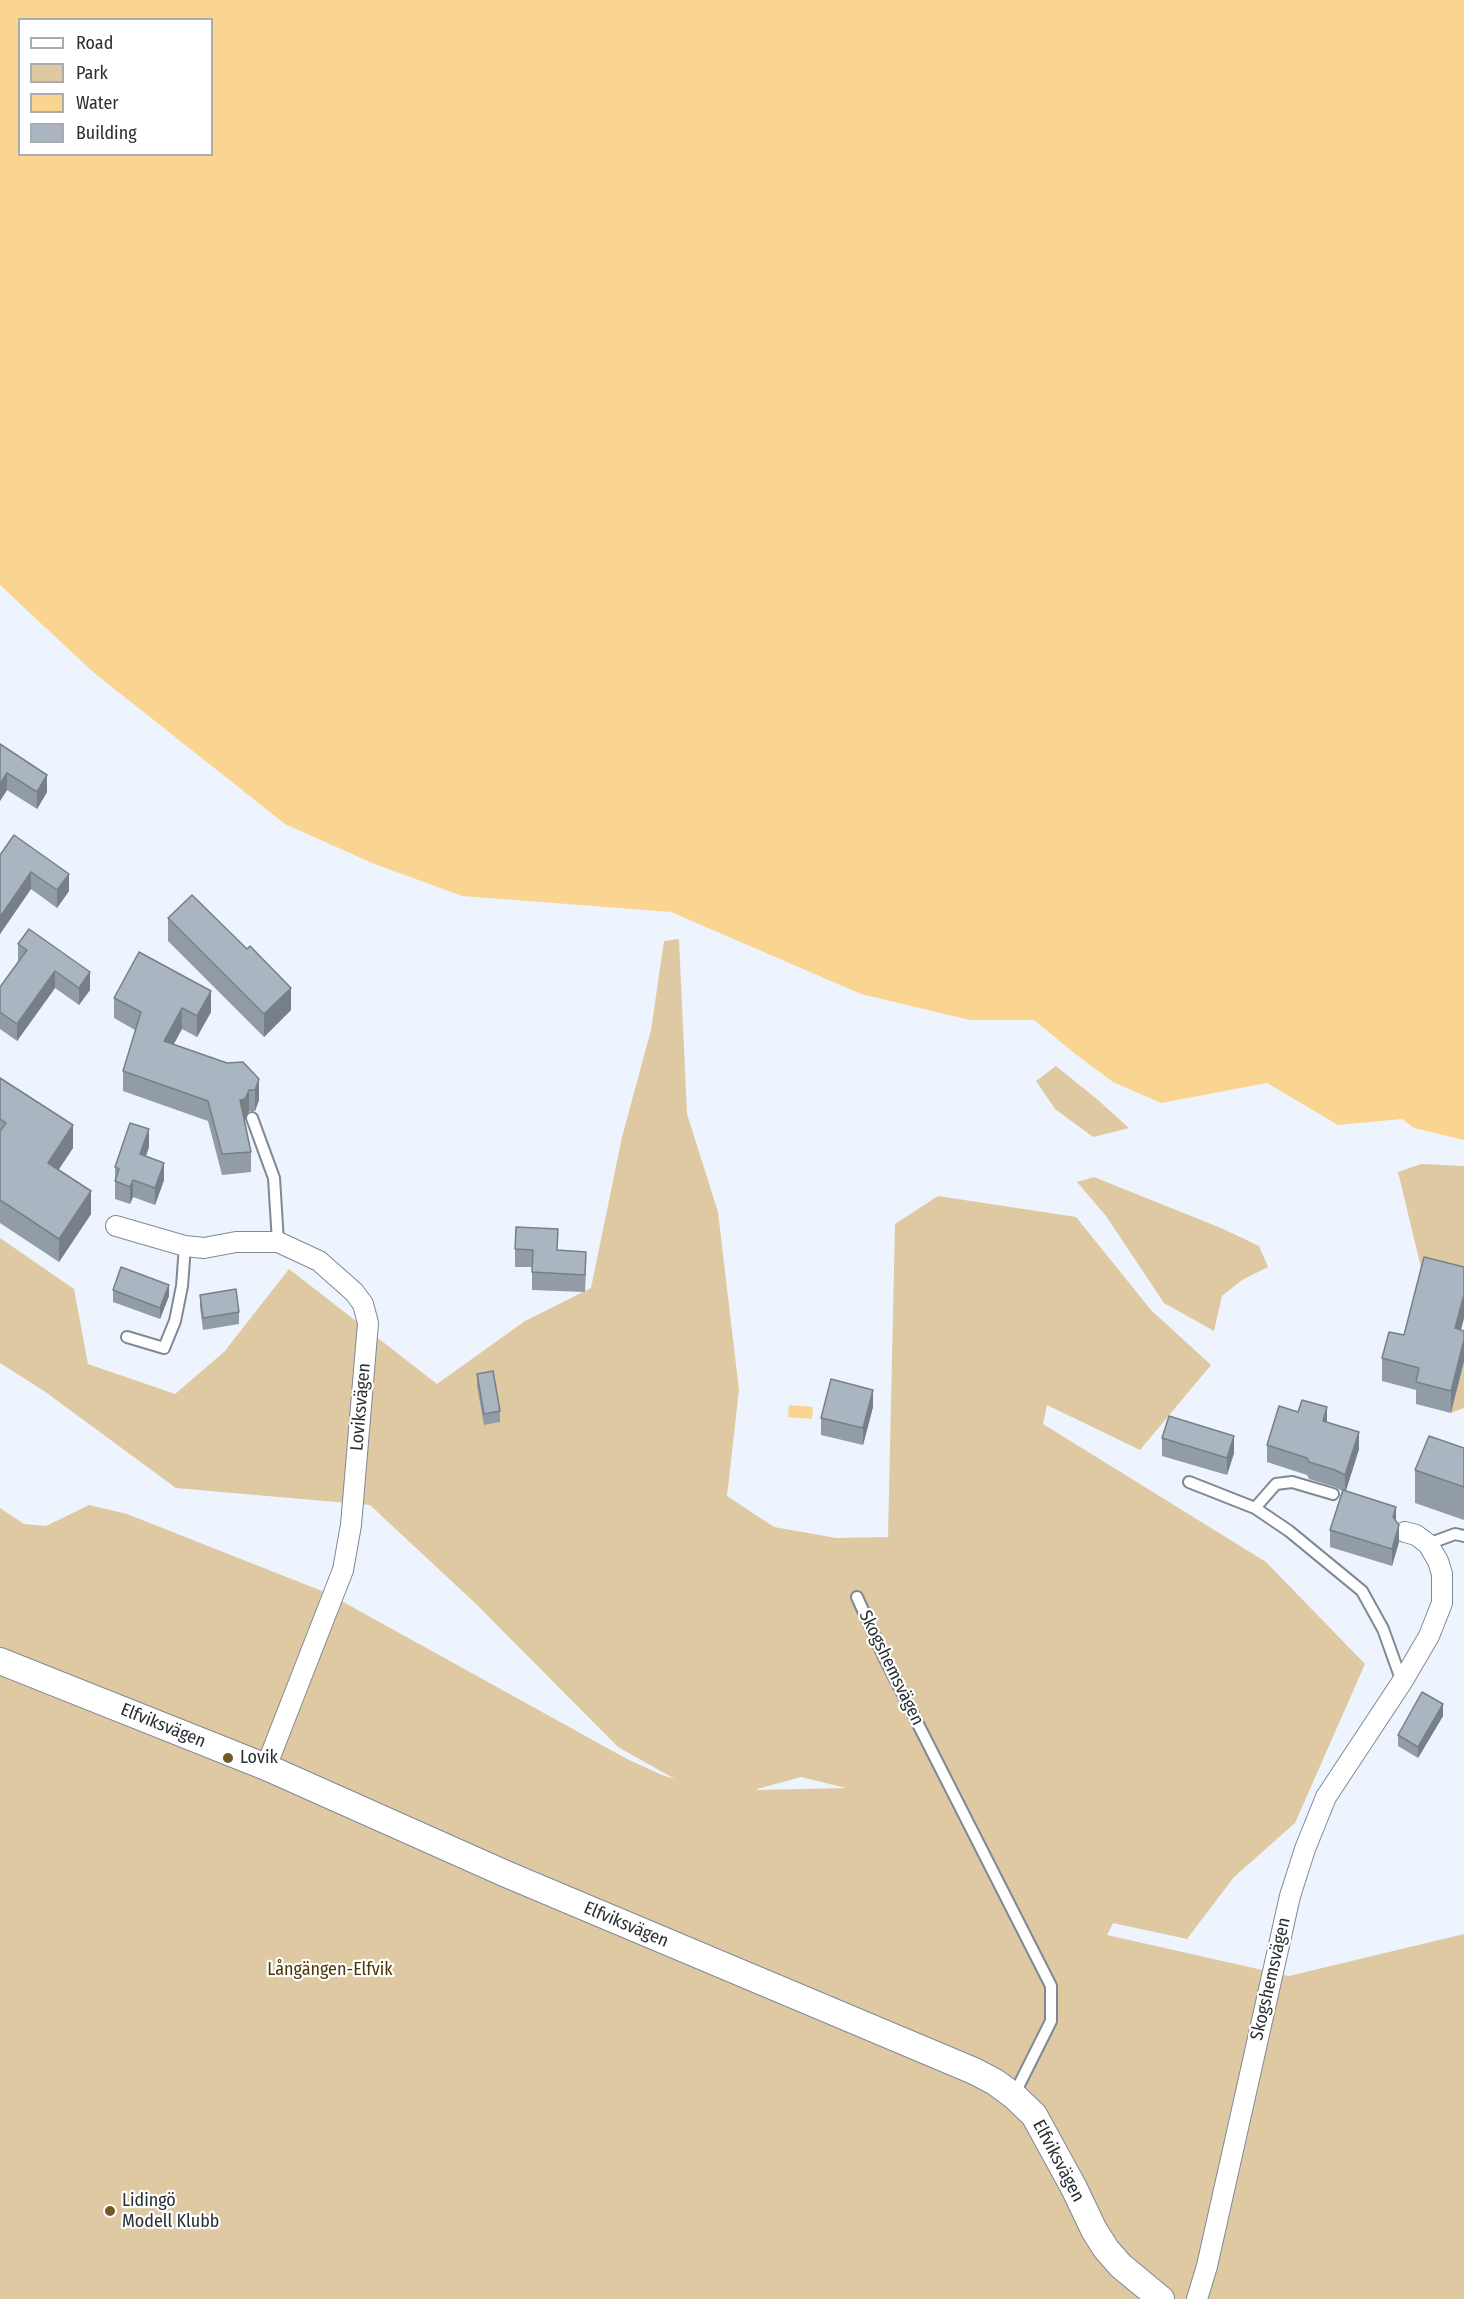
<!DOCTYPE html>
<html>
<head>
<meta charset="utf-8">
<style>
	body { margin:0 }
	#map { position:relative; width:1464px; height:2299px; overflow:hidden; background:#edf4fd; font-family:"Fira Sans Condensed",sans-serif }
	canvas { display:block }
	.legend { position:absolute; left:18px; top:18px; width:195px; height:138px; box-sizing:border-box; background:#fff; border:2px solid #aaacae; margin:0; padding:8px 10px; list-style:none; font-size:18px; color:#2a2f34 }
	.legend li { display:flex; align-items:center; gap:12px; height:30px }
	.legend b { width:30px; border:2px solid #aaacae }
</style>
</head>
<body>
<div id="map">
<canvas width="1464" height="2299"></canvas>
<ul class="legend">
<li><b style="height:8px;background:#fff"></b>Road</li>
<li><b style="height:16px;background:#dfc9a2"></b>Park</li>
<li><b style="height:16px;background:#fad592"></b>Water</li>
<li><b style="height:16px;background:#aab5c2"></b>Building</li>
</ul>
</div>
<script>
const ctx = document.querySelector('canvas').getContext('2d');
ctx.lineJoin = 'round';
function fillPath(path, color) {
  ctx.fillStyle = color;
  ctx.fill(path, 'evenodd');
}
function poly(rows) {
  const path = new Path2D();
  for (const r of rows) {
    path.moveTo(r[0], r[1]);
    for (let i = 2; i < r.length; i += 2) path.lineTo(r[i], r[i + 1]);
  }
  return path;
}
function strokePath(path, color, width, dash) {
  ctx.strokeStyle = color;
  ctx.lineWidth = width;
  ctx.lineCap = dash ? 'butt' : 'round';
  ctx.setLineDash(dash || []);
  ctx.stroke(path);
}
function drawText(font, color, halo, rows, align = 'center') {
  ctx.font = font + ' "Fira Sans Condensed",sans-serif';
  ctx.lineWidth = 4.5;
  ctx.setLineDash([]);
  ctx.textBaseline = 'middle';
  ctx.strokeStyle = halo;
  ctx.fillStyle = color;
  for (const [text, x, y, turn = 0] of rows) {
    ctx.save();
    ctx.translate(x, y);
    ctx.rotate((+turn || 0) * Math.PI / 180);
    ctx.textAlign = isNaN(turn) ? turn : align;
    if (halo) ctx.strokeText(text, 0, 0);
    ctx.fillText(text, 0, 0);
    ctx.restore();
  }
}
fillPath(poly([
	[679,939,687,1114,718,1212,739,1390,727,1496,774,1527,836,1538,888,1537,895,1224,938,1196,1076,1217,1151,1310,1211,1365,1140,1450,1047,1405,1043,1424,1266,1562,1365,1664,1295,1823,1234,1877,1187,1939,1113,1923,1107,1935,1289,1976,1464,1934,1464,2299,0,2299,0,1508,24,1524,46,1526,89,1505,127,1514,327,1593,627,1759,662,1775,675,1779,618,1747,475,1603,370,1505,176,1488,44,1391,0,1363,0,1238,74,1289,88,1364,175,1394,224,1352,289,1269,437,1384,525,1321,591,1288,622,1137,651,1030,664,941],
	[801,1777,846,1788,757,1790,757,1789],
	[1056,1066,1098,1100,1129,1128,1093,1137,1055,1109,1036,1081],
	[1421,1164,1464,1166,1464,1290,1424,1280,1398,1172],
	[1094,1177,1221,1228,1259,1246,1268,1267,1242,1280,1222,1296,1214,1331,1164,1303,1106,1216,1077,1182],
	[1464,1362,1464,1408,1451,1413]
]), '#dfc9a2');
fillPath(poly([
	[0,0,1464,0,1464,1140,1414,1128,1402,1119,1338,1125,1267,1083,1161,1103,1113,1082,1074,1053,1034,1020,970,1020,861,994,671,912,462,896,372,863,285,824,93,672,0,585],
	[20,20,212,20,212,154,20,154],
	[789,1405,813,1407,812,1419,788,1417]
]), '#fad592');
const service = poly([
	[252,1118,274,1178,278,1242],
	[127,1337,164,1348,175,1321,182,1286,185,1246],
	[1189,1482,1255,1508,1289,1531,1362,1591,1383,1629,1402,1682],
	[1255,1508,1276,1484,1292,1482,1333,1494],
	[1428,1544,1455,1534,1464,1536],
	[857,1597,885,1659,1051,1986,1051,2021,1014,2095]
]);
const minor = poly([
	[116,1226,185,1246,204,1248,236,1242,278,1242,319,1261,354,1292,363,1304,368,1323,351,1525,343,1570,266,1767],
	[1197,2299,1207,2266,1290,1896,1305,1849,1326,1797,1402,1682,1429,1636,1442,1603,1442,1574,1438,1561,1428,1544,1416,1535,1405,1532]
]);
const tertiary = poly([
	[0,1661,266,1767,506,1874,974,2071,995,2082,1014,2096,1034,2115,1074,2188,1094,2230,1106,2249,1121,2266,1161,2299]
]);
strokePath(service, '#7f8996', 14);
strokePath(minor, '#7f8996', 22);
strokePath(tertiary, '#7f8996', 28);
strokePath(service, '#fff', 10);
strokePath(minor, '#fff', 20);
strokePath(tertiary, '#fff', 26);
fillPath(poly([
	[0,744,47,792,37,809,7,790,0,801],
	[0,855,69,891,57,908,31,889,0,934],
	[168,918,291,1010,264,1037,168,941],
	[18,944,90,990,79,1005,55,988,17,1041,0,1029,0,987,18,962],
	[114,998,211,1012,197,1037,182,1029,173,1045,227,1063,243,1062,259,1100,255,1111,249,1111,244,1120,251,1152,251,1172,222,1175,208,1121,123,1091,123,1071,135,1030,114,1018],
	[0,1078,73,1148,58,1170,91,1214,59,1262,0,1223],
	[149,1147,146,1156,164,1180,155,1205,133,1197,130,1204,115,1199,115,1167],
	[515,1249,558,1250,586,1269,585,1292,532,1290,532,1267,515,1267],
	[1464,1267,1464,1318,1461,1330,1451,1413,1416,1404,1416,1390,1382,1381,1382,1358,1404,1335],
	[113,1290,169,1296,160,1319,113,1302],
	[200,1295,239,1312,239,1324,203,1330,200,1307],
	[477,1374,500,1411,500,1422,484,1425,477,1386],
	[873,1407,863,1445,821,1435,821,1418],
	[1327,1422,1359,1449,1346,1491,1396,1521,1399,1542,1392,1566,1330,1547,1330,1530,1342,1491,1335,1487,1309,1479,1307,1475,1267,1462,1267,1445],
	[1162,1438,1234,1453,1227,1475,1162,1456],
	[1464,1448,1464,1520,1415,1503,1415,1470],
	[1443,1716,1418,1758,1398,1746,1398,1735]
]), '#929ca7');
fillPath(poly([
	[7,773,7,790,0,801,0,784],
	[47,775,47,792,37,809,37,792],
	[31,872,31,889,0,934,0,917],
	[69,874,69,891,57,908,57,890],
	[55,971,55,988,17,1041,17,1024],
	[90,972,90,990,79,1005,79,988],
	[291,988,291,1010,264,1037,264,1014],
	[211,991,211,1012,197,1037,197,1016],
	[182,1008,182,1029,164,1062,164,1041],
	[259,1079,259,1100,255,1111,255,1090],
	[249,1090,249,1111,245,1120,240,1121,240,1100],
	[73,1125,73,1148,48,1186,48,1163],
	[149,1129,149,1147,140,1171,140,1154],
	[164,1163,164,1180,155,1205,155,1188],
	[133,1180,133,1197,130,1204,130,1187],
	[91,1191,91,1214,59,1262,59,1239],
	[169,1285,169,1296,160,1319,160,1308],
	[1464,1295,1464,1318,1455,1351,1455,1328],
	[1464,1340,1464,1362,1451,1413,1451,1391],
	[873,1390,873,1407,863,1445,863,1428],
	[1327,1407,1327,1424,1323,1421],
	[1359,1432,1359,1449,1345,1493,1345,1475],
	[1234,1436,1234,1453,1227,1475,1227,1458],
	[1396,1507,1396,1524,1393,1517],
	[1399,1525,1399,1542,1392,1566,1392,1549],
	[1443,1704,1443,1716,1418,1758,1418,1747]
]), '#777f88');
const building = poly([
	[0,744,47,775,37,792,7,773,0,784,0,744],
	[14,835,69,874,57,890,31,872,0,917,0,855,14,835],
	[192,895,247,949,250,946,291,988,264,1014,168,918,192,895],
	[29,929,90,972,79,988,55,971,17,1024,0,1012,0,987,27,950,18,944,29,929],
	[139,952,211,991,197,1016,182,1008,164,1041,227,1063,243,1062,259,1079,255,1090,249,1090,245,1099,240,1100,251,1152,222,1154,208,1101,123,1071,141,1012,114,998,139,952],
	[0,1078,73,1125,48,1163,91,1191,59,1239,0,1200,0,1131,6,1123,0,1119,0,1078],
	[130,1123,149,1129,140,1154,164,1163,155,1188,133,1180,130,1187,115,1181,119,1169,115,1167,130,1123],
	[516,1227,558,1229,557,1250,586,1252,585,1275,532,1272,533,1250,515,1249,516,1227],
	[1424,1257,1464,1267,1464,1295,1455,1328,1464,1331,1464,1340,1451,1391,1416,1382,1419,1368,1382,1358,1389,1332,1404,1335,1424,1257],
	[121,1267,169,1285,160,1308,113,1290,121,1267],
	[236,1289,239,1312,203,1318,200,1295,236,1289],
	[493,1371,500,1411,484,1414,477,1374,493,1371],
	[831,1379,873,1390,863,1428,821,1418,831,1379],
	[1302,1400,1327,1407,1323,1421,1359,1432,1345,1475,1335,1470,1309,1462,1307,1458,1267,1445,1279,1406,1298,1412,1302,1400],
	[1169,1416,1234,1436,1227,1458,1162,1438,1169,1416],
	[1429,1436,1464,1448,1464,1487,1415,1470,1429,1436],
	[1343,1490,1396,1507,1393,1517,1399,1525,1392,1549,1330,1530,1343,1490],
	[1422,1692,1443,1704,1418,1747,1398,1735,1422,1692]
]);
fillPath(building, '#aab5c2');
strokePath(building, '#777f88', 1.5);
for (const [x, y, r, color] of [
	[228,1758,6,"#705829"],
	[110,2211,6,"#705829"]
]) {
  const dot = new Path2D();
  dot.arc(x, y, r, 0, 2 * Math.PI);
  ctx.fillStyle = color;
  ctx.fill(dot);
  strokePath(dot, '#fff', 2);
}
drawText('18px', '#2a2f34', '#fff', [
	["Loviksvägen",361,1407,-85],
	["Skogshemsvägen",891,1668,64],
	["Elfviksvägen",163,1726,22],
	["Elfviksvägen",626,1925,23],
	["Skogshemsvägen",1271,1979,-77],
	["Elfviksvägen",1058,2161,62]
]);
drawText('18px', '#2a2f34', '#fff', [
	["Lovik",240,1758],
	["Lidingö",122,2201],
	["Modell Klubb",122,2222]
], 'left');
drawText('18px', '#4f3700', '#fff', [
	["Långängen-Elfvik",330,1970]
]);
</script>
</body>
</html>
